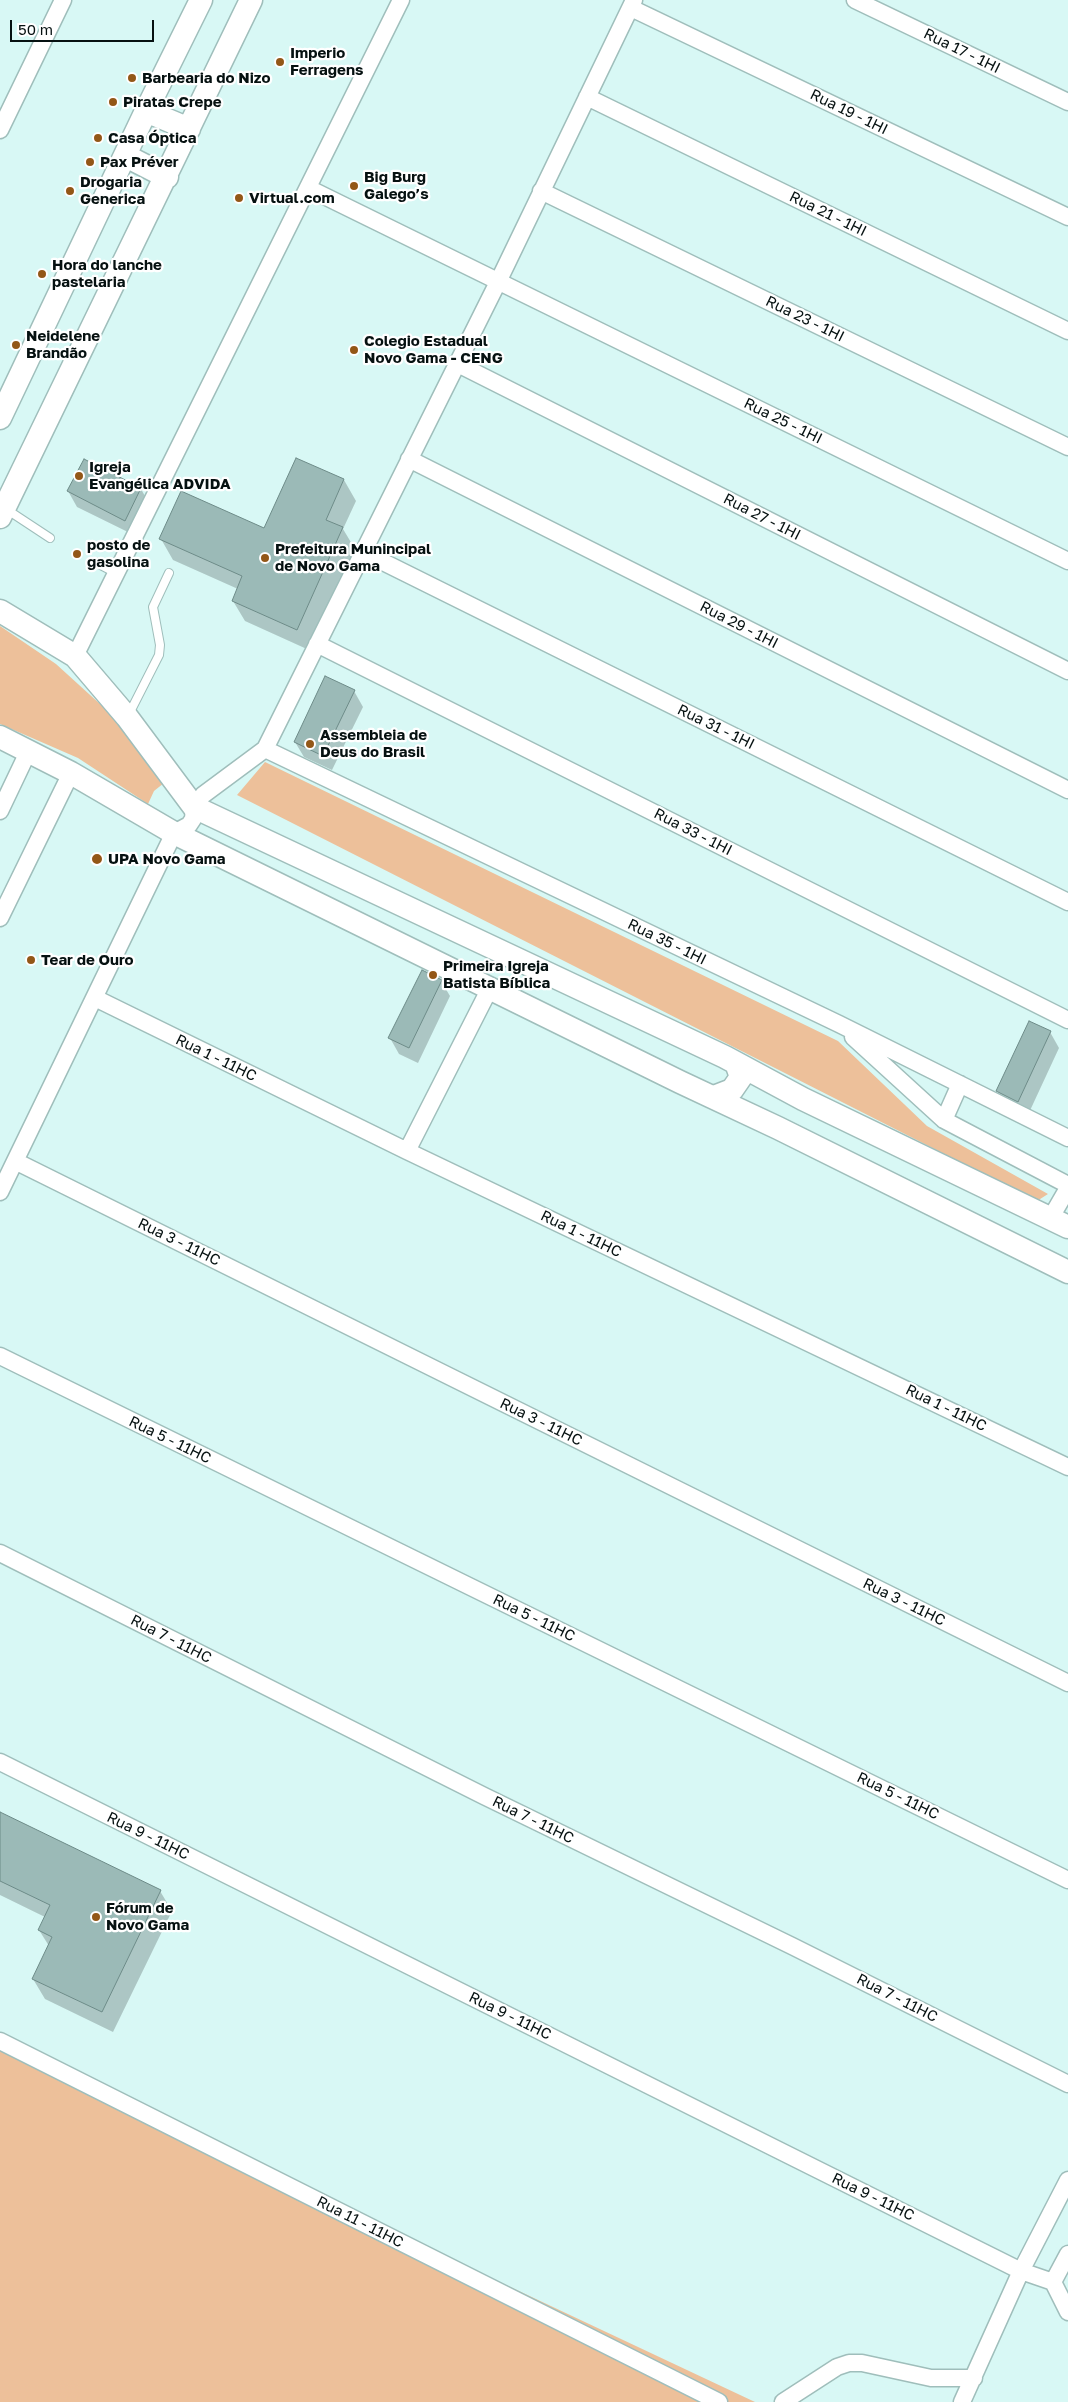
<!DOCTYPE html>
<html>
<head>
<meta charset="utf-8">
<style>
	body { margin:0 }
	#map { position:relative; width:1068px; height:2402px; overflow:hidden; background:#d8f8f5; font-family:"Golos Text",sans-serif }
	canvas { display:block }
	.scale { position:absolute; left:10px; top:20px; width:144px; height:22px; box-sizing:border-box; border:2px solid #061111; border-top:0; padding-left:6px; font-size:15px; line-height:18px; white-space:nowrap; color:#061111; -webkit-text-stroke:4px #fff; paint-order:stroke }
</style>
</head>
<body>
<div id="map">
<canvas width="1068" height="2402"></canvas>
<div class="scale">50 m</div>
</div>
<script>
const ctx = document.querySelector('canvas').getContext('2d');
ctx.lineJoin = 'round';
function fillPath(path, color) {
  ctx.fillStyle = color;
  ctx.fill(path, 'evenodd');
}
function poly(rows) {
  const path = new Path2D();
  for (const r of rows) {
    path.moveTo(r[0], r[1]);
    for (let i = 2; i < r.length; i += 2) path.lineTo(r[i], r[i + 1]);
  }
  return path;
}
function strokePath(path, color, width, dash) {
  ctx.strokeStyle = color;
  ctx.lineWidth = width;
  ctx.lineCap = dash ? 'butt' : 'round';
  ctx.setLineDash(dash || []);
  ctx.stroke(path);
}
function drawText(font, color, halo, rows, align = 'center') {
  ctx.font = font + ' "Golos Text",sans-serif';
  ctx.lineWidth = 4.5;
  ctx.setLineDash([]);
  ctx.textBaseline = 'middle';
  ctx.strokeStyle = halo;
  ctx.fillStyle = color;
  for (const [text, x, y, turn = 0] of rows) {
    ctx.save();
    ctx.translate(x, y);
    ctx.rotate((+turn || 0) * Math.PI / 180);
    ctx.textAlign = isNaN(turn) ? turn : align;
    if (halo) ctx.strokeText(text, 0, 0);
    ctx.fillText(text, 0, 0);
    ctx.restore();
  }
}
fillPath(poly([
	[0,626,56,664,122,724,164,783,154,791,148,804,78,758,0,724],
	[265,762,838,1041,927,1126,1048,1194,1037,1201,237,795],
	[0,2047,755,2402,0,2402]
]), '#edc09a');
fillPath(poly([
	[297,459,344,480,356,501,343,529,355,549,309,650,245,621,233,601,238,589,173,560,161,539,265,530],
	[84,461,141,489,150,505,134,535,77,507,68,491],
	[354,691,363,707,332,770,304,757,295,742],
	[441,981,450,996,418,1063,399,1054,390,1038],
	[1050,1032,1059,1048,1027,1117,1007,1107,998,1091],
	[0,1814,160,1891,172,1911,113,2032,45,1999,33,1979,49,1946,39,1930,45,1917,0,1895]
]), '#0003');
const building = poly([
	[296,458,344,479,326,520,343,527,297,630,232,601,242,576,159,539,181,491,264,528,296,458],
	[84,459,141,488,125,521,67,491,84,459],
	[325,676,355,690,323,756,294,742,325,676],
	[422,970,442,980,409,1048,388,1038,422,970],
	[1029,1021,1051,1031,1018,1102,996,1091,1029,1021],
	[0,1812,161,1890,102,2012,32,1979,52,1937,38,1930,50,1905,0,1881,0,1812]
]);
fillPath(building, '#9bbab7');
strokePath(building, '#6d8b88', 1);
const lane = poly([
	[6,509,50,538],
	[95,562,116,573],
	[129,714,159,655,160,645,153,607,169,573]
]);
const street = poly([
	[855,0,1068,102],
	[631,8,1068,217],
	[587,97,1068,331],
	[0,130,63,0],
	[308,188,1068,561],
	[541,191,1068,447],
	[456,363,1068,671],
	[409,459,1068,790],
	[363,552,1068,902],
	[317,644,1068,1020],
	[75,656,401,0],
	[265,749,839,1024,1068,1138],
	[0,811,29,750],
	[0,918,71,773],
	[95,998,407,1151,1068,1467],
	[853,1037,944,1120,1068,1185],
	[944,1120,960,1084],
	[407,1151,490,988],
	[15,1161,1068,1683],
	[0,1192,174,833,189,825,193,819,194,807,203,795,265,749,498,282,634,0],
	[1050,1219,1068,1188],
	[0,1356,1068,1880],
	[0,1553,484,1796,792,1946,1068,2084],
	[0,1762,1021,2271,1053,2282,1068,2312],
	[0,2041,719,2402],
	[1053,2282,1068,2254],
	[783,2402,837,2367,849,2363,862,2363,931,2378,974,2378],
	[962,2402,1021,2271,1068,2180]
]);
const secondary = poly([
	[146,111,189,129],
	[126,156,167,177],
	[0,418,146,111,201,0],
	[0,517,251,0],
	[0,611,75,656,127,717,194,807,725,1057,803,1099,1068,1227],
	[0,737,71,773,174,833,680,1082,778,1128,1068,1272],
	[714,1097,732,1090,741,1077,736,1063]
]);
strokePath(lane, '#9fbebb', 10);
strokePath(street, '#9fbebb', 19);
strokePath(secondary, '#9fbebb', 25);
strokePath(lane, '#fff', 8);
strokePath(street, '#fff', 16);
strokePath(secondary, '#fff', 22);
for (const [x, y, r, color] of [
	[280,62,5,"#935717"],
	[132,78,5,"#935717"],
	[113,102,5,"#935717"],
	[98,138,5,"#935717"],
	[90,162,5,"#935717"],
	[354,186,5,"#935717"],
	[70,191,5,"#935717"],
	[239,198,5,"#935717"],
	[42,274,5,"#935717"],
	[16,345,5,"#935717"],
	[354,350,5,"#935717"],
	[79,476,5,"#935717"],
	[77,554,5,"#935717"],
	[265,558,5,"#935717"],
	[310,744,5,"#935717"],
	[97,859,6,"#935717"],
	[31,960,5,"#935717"],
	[433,975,5,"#935717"],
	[96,1917,5,"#935717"]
]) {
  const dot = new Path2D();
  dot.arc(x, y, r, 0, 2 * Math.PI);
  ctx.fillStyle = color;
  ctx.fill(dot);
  strokePath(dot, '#fff', 2);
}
drawText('15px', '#061111', '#fff', [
	["Rua 17 - 1HI",962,51,26],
	["Rua 19 - 1HI",849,112,26],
	["Rua 21 - 1HI",828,214,26],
	["Rua 23 - 1HI",805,319,26],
	["Rua 25 - 1HI",783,421,26],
	["Rua 27 - 1HI",762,517,27],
	["Rua 29 - 1HI",739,625,27],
	["Rua 31 - 1HI",716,727,26],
	["Rua 33 - 1HI",693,832,27],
	["Rua 35 - 1HI",667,942,26],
	["Rua 1 - 11HC",216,1058,26],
	["Rua 1 - 11HC",581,1234,26],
	["Rua 3 - 11HC",179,1242,26],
	["Rua 1 - 11HC",946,1408,26],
	["Rua 3 - 11HC",541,1422,26],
	["Rua 5 - 11HC",170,1440,26],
	["Rua 3 - 11HC",904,1602,26],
	["Rua 5 - 11HC",534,1618,26],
	["Rua 7 - 11HC",171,1639,27],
	["Rua 5 - 11HC",898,1796,26],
	["Rua 7 - 11HC",533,1820,26],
	["Rua 9 - 11HC",148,1836,26],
	["Rua 7 - 11HC",897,1998,27],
	["Rua 9 - 11HC",510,2016,26],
	["Rua 9 - 11HC",873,2197,26],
	["Rua 11 - 11HC",360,2222,27]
]);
drawText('bold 15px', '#061111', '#fff', [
	["Imperio",290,53],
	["Ferragens",290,70],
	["Barbearia do Nizo",142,78],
	["Piratas Crepe",123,102],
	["Casa Óptica",108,138],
	["Pax Préver",100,162],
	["Big Burg",364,177],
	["Galego’s",364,194],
	["Drogaria",80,182],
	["Generica",80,199],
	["Virtual.com",249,198],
	["Hora do lanche",52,265],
	["pastelaria",52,282],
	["Neidelene",26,336],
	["Brandão",26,353],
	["Colegio Estadual",364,341],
	["Novo Gama - CENG",364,358],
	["Igreja",89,467],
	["Evangélica ADVIDA",89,484],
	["posto de",87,545],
	["gasolina",87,562],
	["Prefeitura Munincipal",275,549],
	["de Novo Gama",275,566],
	["Assembleia de",320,735],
	["Deus do Brasil",320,752],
	["UPA Novo Gama",108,859],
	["Tear de Ouro",41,960],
	["Primeira Igreja",443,966],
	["Batista Bíblica",443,983],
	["Fórum de",106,1908],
	["Novo Gama",106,1925]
], 'left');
</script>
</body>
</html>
